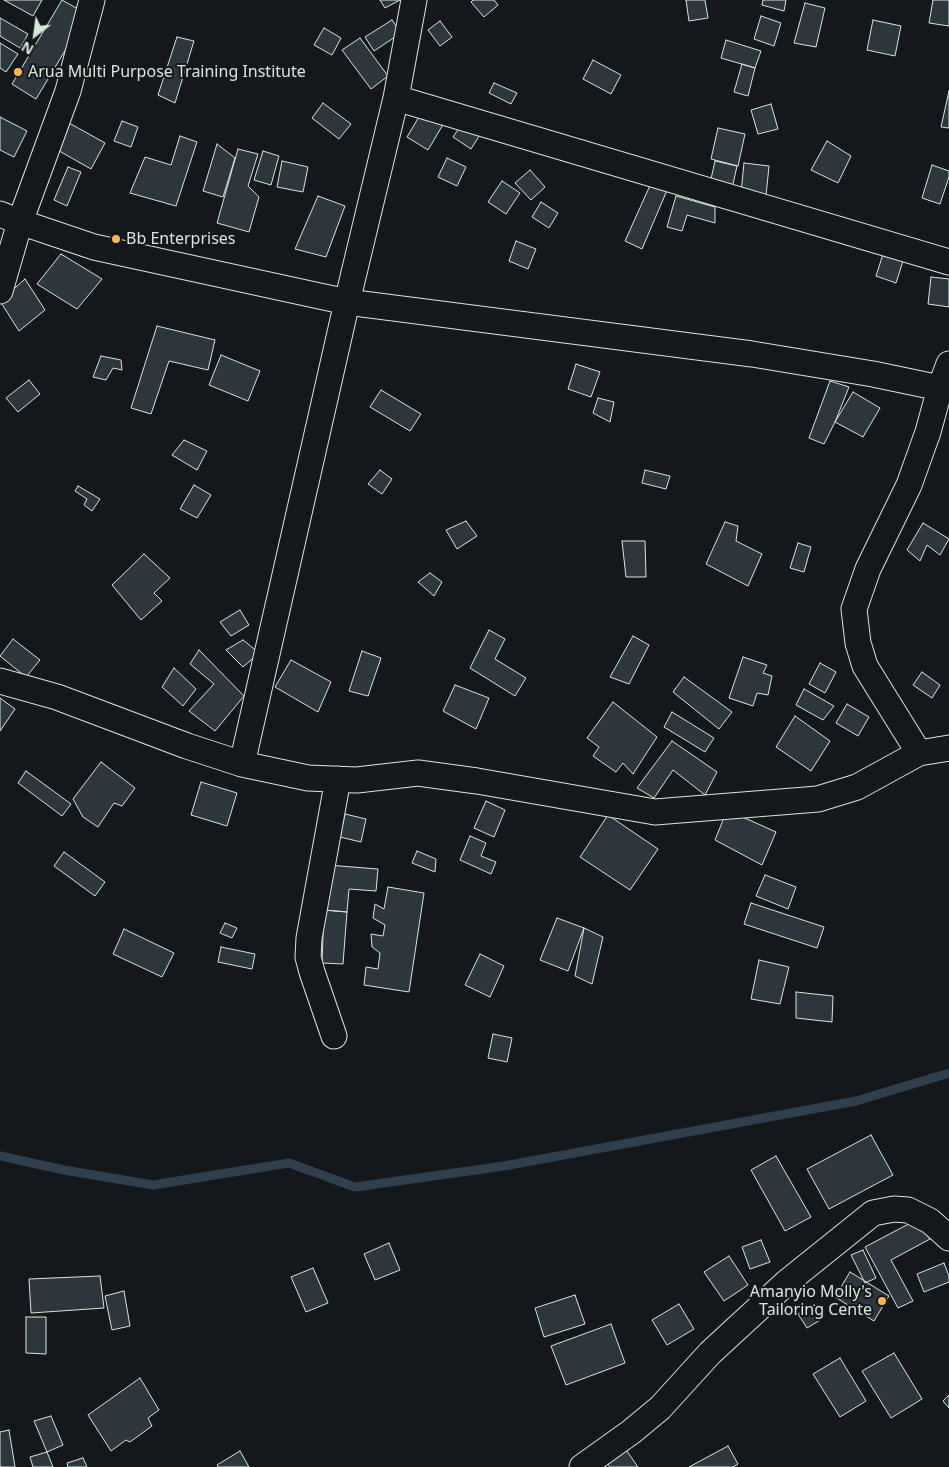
<!DOCTYPE html>
<html>
<head>
<meta charset="utf-8">
<style>
	body { margin:0 }
	#map { position:relative; width:949px; height:1467px; overflow:hidden; background:#14181c; font-family:"Noto Sans",sans-serif }
	canvas { display:block }
	.north { position:absolute; left:10px; top:10px; width:50px; height:50px; -webkit-text-stroke:4px #14181c; paint-order:stroke; rotate:210deg; font-size:14px; font-weight:700; line-height:20px; text-align:center; color:#d8e6dc }
	.north::after { content:''; display:block; margin:auto; width:18px; height:22px; background:#d8e6dc; clip-path:polygon(50% 0,100% 100%,50% 72%,0 100%) }
</style>
</head>
<body>
<div id="map">
<canvas width="949" height="1467"></canvas>
<div class="north">N</div>
</div>
<script>
const ctx = document.querySelector('canvas').getContext('2d');
ctx.lineJoin = 'round';
function poly(rows) {
  const path = new Path2D();
  for (const r of rows) {
    path.moveTo(r[0], r[1]);
    for (let i = 2; i < r.length; i += 2) path.lineTo(r[i], r[i + 1]);
  }
  return path;
}
function strokePath(path, color, width, dash) {
  ctx.strokeStyle = color;
  ctx.lineWidth = width;
  ctx.lineCap = dash ? 'butt' : 'round';
  ctx.setLineDash(dash || []);
  ctx.stroke(path);
}
function fillPath(path, color) {
  ctx.fillStyle = color;
  ctx.fill(path, 'evenodd');
}
function drawText(font, color, halo, rows, align = 'center') {
  ctx.font = font + ' "Noto Sans",sans-serif';
  ctx.lineWidth = 4;
  ctx.setLineDash([]);
  ctx.textBaseline = 'middle';
  ctx.strokeStyle = halo;
  ctx.fillStyle = color;
  for (const [text, x, y, turn = 0] of rows) {
    ctx.save();
    ctx.translate(x, y);
    ctx.rotate((+turn || 0) * Math.PI / 180);
    ctx.textAlign = isNaN(turn) ? turn : align;
    if (halo) ctx.strokeText(text, 0, 0);
    ctx.fillText(text, 0, 0);
    ctx.restore();
  }
}
strokePath(poly([
	[0,1156,64,1170,153,1185,289,1163,355,1187,504,1166,856,1101,949,1073]
]), '#2f3f4d', 9);
const building = poly([
	[4,0,42,0,33,16,4,0],
	[62,0,87,14,36,99,12,84,62,0],
	[380,0,400,0,385,8,380,0],
	[473,0,494,0,498,5,484,17,471,2,473,0],
	[686,0,705,0,708,18,689,21,686,0],
	[763,0,786,0,784,11,762,5,763,0],
	[933,0,949,0,949,26,929,23,933,0],
	[805,3,825,8,816,47,794,43,805,3],
	[761,16,781,23,774,46,754,39,761,16],
	[0,18,28,34,20,48,0,36,0,18],
	[392,20,401,33,374,51,365,37,392,20],
	[873,20,901,26,895,56,867,50,873,20],
	[440,21,452,37,440,46,428,30,440,21],
	[324,28,341,38,332,55,314,45,324,28],
	[177,37,194,41,175,103,158,95,177,37],
	[360,38,388,76,371,89,342,50,360,38],
	[726,40,761,51,755,68,721,58,726,40],
	[0,43,18,54,6,72,0,68,0,43],
	[593,60,621,75,611,94,583,79,593,60],
	[742,64,755,68,748,96,734,92,742,64],
	[494,83,517,93,511,104,489,93,494,83],
	[949,91,949,128,941,127,949,91],
	[323,103,351,124,339,139,312,118,323,103],
	[771,104,778,129,758,134,751,110,771,104],
	[423,110,444,123,428,150,407,137,423,110],
	[0,117,27,131,14,157,0,150,0,117],
	[122,121,138,127,131,147,114,141,122,121],
	[464,121,481,133,471,149,453,137,464,121],
	[69,123,105,143,91,169,54,148,69,123],
	[718,128,745,134,738,166,711,159,718,128],
	[180,136,197,142,176,206,130,193,145,157,171,165,180,136],
	[827,141,851,156,838,183,811,170,827,141],
	[217,144,235,158,223,197,203,191,217,144],
	[238,149,258,154,248,186,259,197,249,232,217,223,238,149],
	[263,151,279,156,271,185,254,180,263,151],
	[447,158,466,167,457,186,438,177,447,158],
	[282,161,308,167,303,192,277,187,282,161],
	[715,161,737,166,731,193,709,188,715,161],
	[744,163,769,166,766,196,741,193,744,163],
	[932,165,949,171,949,177,940,204,922,198,932,165],
	[68,167,81,172,67,206,54,200,68,167],
	[530,170,545,187,531,200,515,183,530,170],
	[502,181,520,193,506,214,488,202,502,181],
	[652,181,668,188,642,249,625,241,652,181],
	[318,196,345,206,326,257,295,249,318,196],
	[676,196,715,207,715,223,687,215,682,231,667,227,676,196],
	[541,202,558,213,549,228,532,217,541,202],
	[516,241,536,249,528,269,509,261,516,241],
	[61,254,102,279,77,309,37,284,61,254],
	[883,254,903,261,896,283,876,276,883,254],
	[931,277,949,279,949,307,928,304,931,277],
	[25,279,45,310,19,331,0,301,25,279],
	[157,326,215,340,208,370,169,361,151,414,131,408,157,326],
	[221,355,260,371,248,401,209,385,221,355],
	[101,356,121,360,122,370,113,368,106,380,93,377,101,356],
	[576,364,600,372,591,397,568,389,576,364],
	[29,380,40,394,18,412,6,398,29,380],
	[830,381,849,387,835,422,824,444,809,438,830,381],
	[381,390,421,414,410,431,370,407,381,390],
	[853,392,880,408,863,437,835,422,853,392],
	[598,398,614,402,610,422,593,413,598,398],
	[184,440,207,451,197,470,172,455,184,440],
	[380,470,392,479,382,494,368,484,380,470],
	[645,470,670,476,666,489,642,483,645,470],
	[194,485,211,495,197,518,180,509,194,485],
	[78,486,100,499,92,511,84,505,87,499,75,491,78,486],
	[466,521,477,536,457,549,446,530,466,521],
	[725,522,738,526,736,541,762,554,748,586,706,564,725,522],
	[923,523,949,539,940,555,927,545,920,561,907,550,923,523],
	[622,541,645,541,646,577,626,577,622,541],
	[798,543,811,547,804,572,790,568,798,543],
	[144,554,170,578,154,593,162,601,141,620,112,585,144,554],
	[430,573,442,582,434,596,418,582,430,573],
	[240,610,249,625,231,636,220,622,240,610],
	[489,630,505,639,495,659,526,678,515,696,470,668,489,630],
	[633,636,649,645,629,684,610,677,633,636],
	[13,639,40,660,26,677,0,656,13,639],
	[243,640,259,653,243,667,226,650,243,640],
	[199,650,244,696,215,731,189,711,214,684,190,664,199,650],
	[362,651,381,658,368,696,349,691,362,651],
	[743,657,767,665,763,673,772,676,768,695,757,693,753,706,729,698,743,657],
	[291,660,331,682,318,712,275,687,291,660],
	[820,663,836,672,825,693,809,684,820,663],
	[174,668,196,689,183,706,162,687,174,668],
	[922,672,940,685,932,698,913,685,922,672],
	[684,677,732,712,719,729,673,692,684,677],
	[455,685,489,698,476,729,443,711,455,685],
	[804,689,834,706,823,720,796,705,804,689],
	[0,698,15,709,0,731,0,698],
	[613,702,657,737,633,774,623,763,616,772,593,756,599,747,587,738,613,702],
	[847,704,869,717,858,736,836,723,847,704],
	[672,712,714,738,705,752,664,727,672,712],
	[795,716,830,741,811,771,776,747,795,716],
	[672,741,717,772,705,795,673,770,654,798,637,788,672,741],
	[101,762,135,788,122,806,114,803,98,827,83,817,73,799,101,762],
	[26,771,71,804,62,816,18,783,26,771],
	[201,782,237,793,227,826,191,815,201,782],
	[486,801,505,810,494,837,474,828,486,801],
	[727,810,776,832,762,865,715,840,727,810],
	[345,814,366,819,361,842,340,837,345,814],
	[608,815,658,849,630,890,580,857,608,815],
	[470,836,486,843,481,856,496,862,491,874,460,860,470,836],
	[417,851,436,859,435,872,412,863,417,851],
	[64,852,105,882,95,896,54,866,64,852],
	[327,865,378,869,376,891,349,889,347,912,324,910,327,865],
	[765,875,796,887,788,909,756,896,765,875],
	[388,887,424,893,409,992,364,985,366,967,378,969,380,953,372,947,371,934,383,936,385,925,373,918,375,904,384,909,388,887],
	[751,903,824,927,817,948,744,924,751,903],
	[324,910,347,912,343,964,322,963,324,910],
	[557,918,584,928,568,971,540,960,557,918],
	[225,923,237,928,232,938,220,933,225,923],
	[584,928,603,937,592,984,575,976,584,928],
	[124,929,174,953,162,977,113,954,124,929],
	[221,947,255,954,252,969,218,962,221,947],
	[480,954,504,966,490,997,465,985,480,954],
	[759,960,789,967,780,1004,751,999,759,960],
	[796,992,833,996,832,1022,796,1018,796,992],
	[493,1034,512,1038,507,1062,488,1058,493,1034],
	[871,1135,893,1175,829,1209,807,1169,871,1135],
	[776,1156,811,1217,785,1231,751,1170,776,1156],
	[918,1219,930,1239,891,1260,913,1301,898,1308,865,1247,918,1219],
	[761,1240,770,1262,750,1269,742,1247,761,1240],
	[389,1243,400,1270,375,1280,364,1254,389,1243],
	[863,1250,876,1278,865,1283,851,1255,863,1250],
	[729,1256,748,1285,724,1301,704,1272,729,1256],
	[944,1263,949,1276,949,1282,924,1292,917,1274,944,1263],
	[313,1268,328,1303,306,1312,291,1277,313,1268],
	[850,1272,889,1296,874,1321,835,1297,850,1272],
	[100,1276,104,1308,31,1313,29,1279,100,1276],
	[124,1291,130,1326,112,1330,105,1296,124,1291],
	[575,1295,585,1324,544,1337,535,1308,575,1295],
	[679,1304,694,1329,667,1345,652,1320,679,1304],
	[814,1305,822,1319,807,1328,798,1314,814,1305],
	[26,1317,46,1317,46,1354,26,1353,26,1317],
	[611,1324,625,1363,566,1385,551,1346,611,1324],
	[894,1353,922,1399,891,1418,862,1371,894,1353],
	[840,1358,866,1401,840,1417,813,1374,840,1358],
	[140,1378,159,1410,148,1418,152,1426,130,1442,126,1440,111,1451,88,1415,140,1378],
	[949,1395,949,1408,943,1401,949,1395],
	[51,1416,63,1445,47,1452,34,1421,51,1416],
	[9,1430,15,1467,0,1467,0,1432,9,1430],
	[728,1446,738,1464,733,1467,689,1467,728,1446],
	[626,1450,638,1467,610,1467,607,1463,626,1450],
	[240,1451,249,1467,218,1467,217,1465,240,1451],
	[47,1452,53,1467,33,1467,30,1457,47,1452],
	[83,1458,87,1467,68,1467,67,1463,83,1458]
]);
fillPath(building, '#2c363c');
strokePath(building, '#d8e6dc', 1);
const street = poly([
	[396,98,949,262],
	[0,214,20,222,94,247,347,302,752,354,873,374,940,388,949,388],
	[0,291,20,222,68,91,92,0],
	[0,681,57,697,187,746,242,764,308,778,357,780,418,773,477,781,655,812,818,799,857,787,919,753,949,748],
	[919,753,865,666,858,643,854,609,868,569,909,485,928,432,940,388,949,364],
	[242,764,347,302,396,98,414,0],
	[334,1036,312,972,308,957,309,938,338,779],
	[582,1467,631,1432,660,1408,710,1353,787,1282,873,1213,894,1209,908,1210,930,1221,949,1238]
]);
strokePath(street, '#d8e6dc', 27);
strokePath(street, '#14181c', 25);
for (const [x, y, r, color] of [
	[18,72,5,"#ffb74d"],
	[116,239,5,"#ffb74d"],
	[882,1301,5,"#ffb74d"]
]) {
  const dot = new Path2D();
  dot.arc(x, y, r, 0, 2 * Math.PI);
  ctx.fillStyle = color;
  ctx.fill(dot);
  strokePath(dot, '#14181c', 2);
}
drawText('16px', '#d8e6dc', '#14181c', [
	["Arua Multi Purpose Training Institute",28,72],
	["Bb Enterprises",126,239],
	["Amanyio Molly's",872,1292,"right"],
	["Tailoring Cente",872,1310,"right"]
], 'left');
</script>
</body>
</html>
